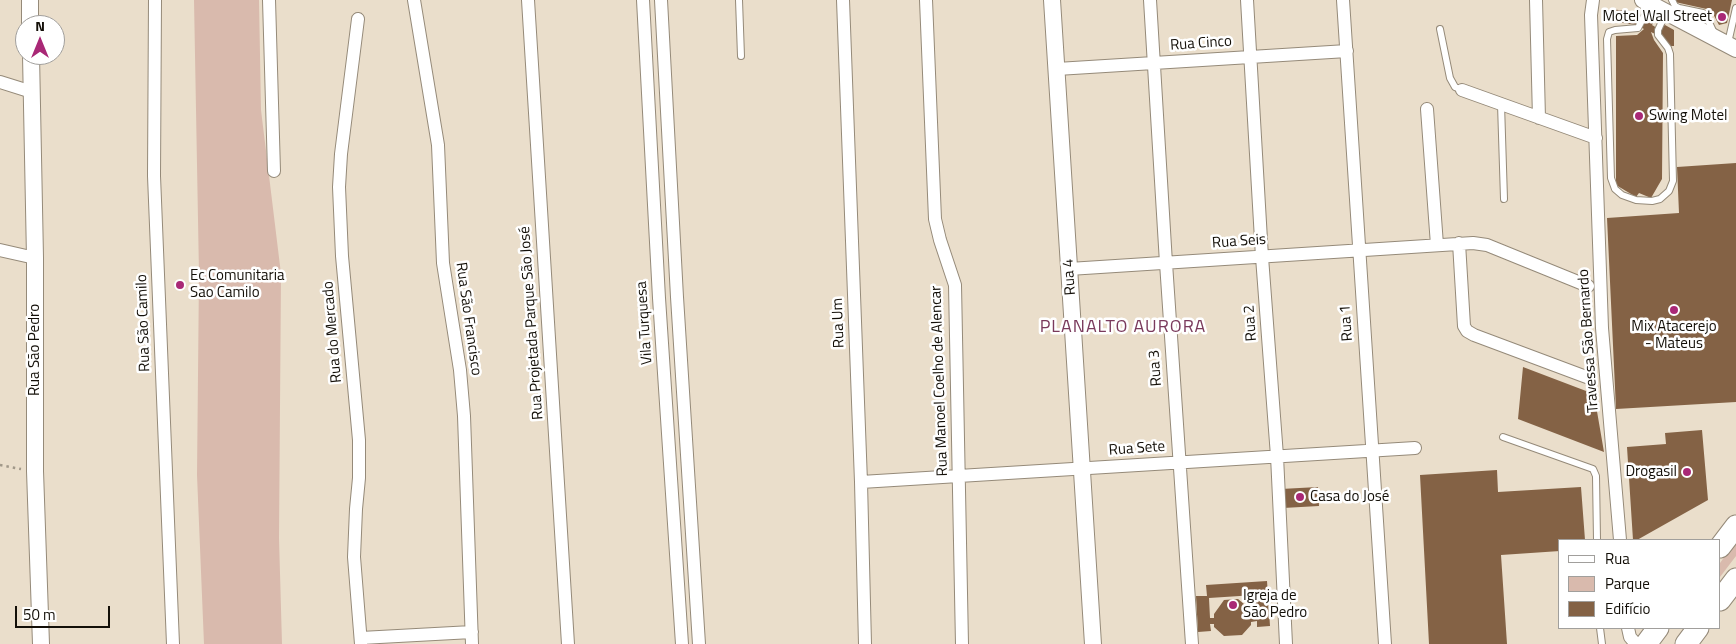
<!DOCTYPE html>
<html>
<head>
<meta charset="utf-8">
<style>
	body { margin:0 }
	#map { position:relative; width:1736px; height:644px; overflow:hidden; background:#eadecb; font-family:"Titillium Web",sans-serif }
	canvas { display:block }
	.legend { position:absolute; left:1558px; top:539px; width:162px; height:90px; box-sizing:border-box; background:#fff; border:1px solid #a19f9c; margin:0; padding:6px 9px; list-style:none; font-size:15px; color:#130f08 }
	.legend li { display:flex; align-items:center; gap:10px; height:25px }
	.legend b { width:25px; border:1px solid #a19f9c }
	.north { position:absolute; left:15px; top:15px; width:50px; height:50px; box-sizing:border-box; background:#fff; border:1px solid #a19f9c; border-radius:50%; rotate:0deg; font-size:14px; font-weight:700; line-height:20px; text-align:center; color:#130f08 }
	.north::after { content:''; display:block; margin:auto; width:18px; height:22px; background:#a92876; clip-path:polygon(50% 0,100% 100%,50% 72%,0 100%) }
	.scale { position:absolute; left:15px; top:606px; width:95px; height:22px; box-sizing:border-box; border:2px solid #130f08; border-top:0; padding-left:6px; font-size:15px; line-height:18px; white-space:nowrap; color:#130f08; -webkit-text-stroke:4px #fff; paint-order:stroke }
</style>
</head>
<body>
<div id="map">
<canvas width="1736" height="644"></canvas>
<ul class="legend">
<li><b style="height:6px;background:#fff"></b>Rua</li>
<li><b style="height:14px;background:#d9baad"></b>Parque</li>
<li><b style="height:14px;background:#846245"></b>Edifício</li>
</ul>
<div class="north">N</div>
<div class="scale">50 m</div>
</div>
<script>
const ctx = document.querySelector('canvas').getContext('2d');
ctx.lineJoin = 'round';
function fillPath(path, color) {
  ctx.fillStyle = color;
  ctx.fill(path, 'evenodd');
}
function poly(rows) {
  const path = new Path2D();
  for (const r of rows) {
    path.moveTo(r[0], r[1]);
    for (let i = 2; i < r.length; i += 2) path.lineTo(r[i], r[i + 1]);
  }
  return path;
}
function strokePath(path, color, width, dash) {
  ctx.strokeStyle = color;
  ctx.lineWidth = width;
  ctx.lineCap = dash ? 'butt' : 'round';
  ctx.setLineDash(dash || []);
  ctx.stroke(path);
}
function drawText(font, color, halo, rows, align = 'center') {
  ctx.font = font + ' "Titillium Web",sans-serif';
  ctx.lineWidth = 5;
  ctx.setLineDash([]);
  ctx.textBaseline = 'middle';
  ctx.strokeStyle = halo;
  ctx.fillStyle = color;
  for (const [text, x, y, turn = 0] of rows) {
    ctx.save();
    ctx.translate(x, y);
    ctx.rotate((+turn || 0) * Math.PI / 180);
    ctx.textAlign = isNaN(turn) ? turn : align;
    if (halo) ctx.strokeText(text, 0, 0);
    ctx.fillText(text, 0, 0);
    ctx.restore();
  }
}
fillPath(poly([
	[194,0,259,0,261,110,281,274,279,538,282,644,204,644,197,475,199,274],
	[1736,541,1736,556,1720,577,1720,563]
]), '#d9baad');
fillPath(poly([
	[1676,0,1732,0,1727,23,1719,25,1711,10,1675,2],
	[1612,9,1638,13,1637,18,1646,23,1649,17,1655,20,1652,25,1657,28,1665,25,1674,30,1674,46,1669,46,1663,38,1651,32,1654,40,1663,53,1662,179,1651,198,1639,193,1636,197,1616,185,1616,36,1637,35,1644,29,1636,25,1610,21],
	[1736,163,1736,402,1616,409,1607,218,1679,213,1677,167],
	[1523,367,1594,394,1604,452,1518,419],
	[1702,430,1708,500,1637,540,1633,540,1627,447,1666,444,1665,433],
	[1497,470,1498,492,1581,487,1585,540,1560,540,1560,551,1501,555,1507,644,1429,644,1420,475],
	[1318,487,1319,506,1283,508,1281,489],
	[1267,581,1270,626,1257,627,1257,621,1251,622,1251,625,1242,635,1224,636,1214,627,1214,624,1210,624,1211,631,1198,632,1196,596,1207,596,1206,585],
	[1255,595,1256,615,1251,615,1250,609,1238,599,1224,600,1214,614,1214,618,1210,618,1209,598]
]), '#846245');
const service = poly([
	[739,0,741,56],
	[1672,0,1675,6,1679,8,1703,13,1706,16,1714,33],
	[1650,5,1638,28,1615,30,1609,32,1607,39,1611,178,1615,189,1622,195,1636,200,1652,201,1660,199,1669,191,1673,181,1670,54,1668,48,1658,35,1658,30,1666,13],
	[1440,29,1450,78,1455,87,1462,90],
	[1728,43,1736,8],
	[1501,104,1504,199],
	[1503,437,1593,469,1596,476,1597,540],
	[1600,628,1602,644]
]);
const minor = poly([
	[155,0,154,176,173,644],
	[269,0,274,171],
	[414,0,438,145,443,263,460,370,464,416,472,644],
	[528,0,568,644],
	[643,0,659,298,682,644],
	[661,0,677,297,699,644],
	[843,0,861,482,865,644],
	[926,0,935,219,940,240,955,285,962,644],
	[1150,0,1166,263,1192,644],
	[1247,0,1262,257,1277,456,1286,644],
	[1343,0,1385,644],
	[1536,0,1539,118],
	[1593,0,1591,15,1602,328,1620,540],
	[358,19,341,154,339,187,342,256,359,440,359,478,356,509,354,557,361,644],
	[1057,69,1347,51],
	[0,82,32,92],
	[1462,90,1596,138],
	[1427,109,1437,245],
	[1459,243,1464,326,1467,331,1474,335,1589,378],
	[0,250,35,258],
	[1069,269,1473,243,1487,245,1588,286],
	[861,482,1415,448],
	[1628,628,1630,637,1636,644],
	[361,638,472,632]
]);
const tertiary = poly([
	[30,0,30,25],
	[1052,0,1093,644],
	[1643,0,1736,49],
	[31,55,35,258,35,471,41,644]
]);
const primary = poly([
	[1720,547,1736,526],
	[1720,600,1736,579],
	[1646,644,1658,628],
	[1686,644,1698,628]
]);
strokePath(service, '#958a79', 8);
strokePath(minor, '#958a79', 14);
strokePath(tertiary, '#958a79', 18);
strokePath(primary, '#958a79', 23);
strokePath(poly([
	[0,465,21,469]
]), '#a19889', 2.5, [2.5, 4]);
strokePath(service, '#fff', 6);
strokePath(minor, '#fff', 12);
strokePath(tertiary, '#fff', 16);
strokePath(primary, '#fff', 21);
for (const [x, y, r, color] of [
	[1722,17,5,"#a92876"],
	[1639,116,5,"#a92876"],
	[180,285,5,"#a92876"],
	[1674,310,5,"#a92876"],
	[1687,472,5,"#a92876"],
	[1300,497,5,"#a92876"],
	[1233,605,5,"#a92876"]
]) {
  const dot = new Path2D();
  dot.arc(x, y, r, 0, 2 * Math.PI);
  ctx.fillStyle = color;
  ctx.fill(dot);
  strokePath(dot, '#fff', 2);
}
drawText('15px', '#130f08', '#fff', [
	["Motel Wall Street",1712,17,"right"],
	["Swing Motel",1649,116],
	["Ec Comunitaria",190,276],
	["Sao Camilo",190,293],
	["Mix Atacerejo",1674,327,"center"],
	["- Mateus",1674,344,"center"],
	["Drogasil",1677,472,"right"],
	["Casa do José",1310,497],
	["Igreja de",1243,596],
	["São Pedro",1243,613]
], 'left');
drawText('15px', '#130f08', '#fff', [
	["Rua Cinco",1201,44,-4],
	["Rua Seis",1239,242,-4],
	["Rua 4",1070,277,-94],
	["Rua São Francisco",468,319,82],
	["Rua São Camilo",144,323,-92],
	["Rua Projetada Parque São José",532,323,-94],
	["Vila Turquesa",645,323,-94],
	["Rua Um",839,323,-92],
	["Rua 2",1251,323,-94],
	["Rua 1",1347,323,-94],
	["Rua do Mercado",333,332,-95],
	["Travessa São Bernardo",1589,341,-94],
	["Rua São Pedro",35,350,-90],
	["Rua 3",1156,368,-94],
	["Rua Manoel Coelho de Alencar",940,381,-92],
	["Rua Sete",1137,449,-4]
]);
ctx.letterSpacing = '1px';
drawText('18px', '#7a3a5c', '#fff', [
	["PLANALTO AURORA",1123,328]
]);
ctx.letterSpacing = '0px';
</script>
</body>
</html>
